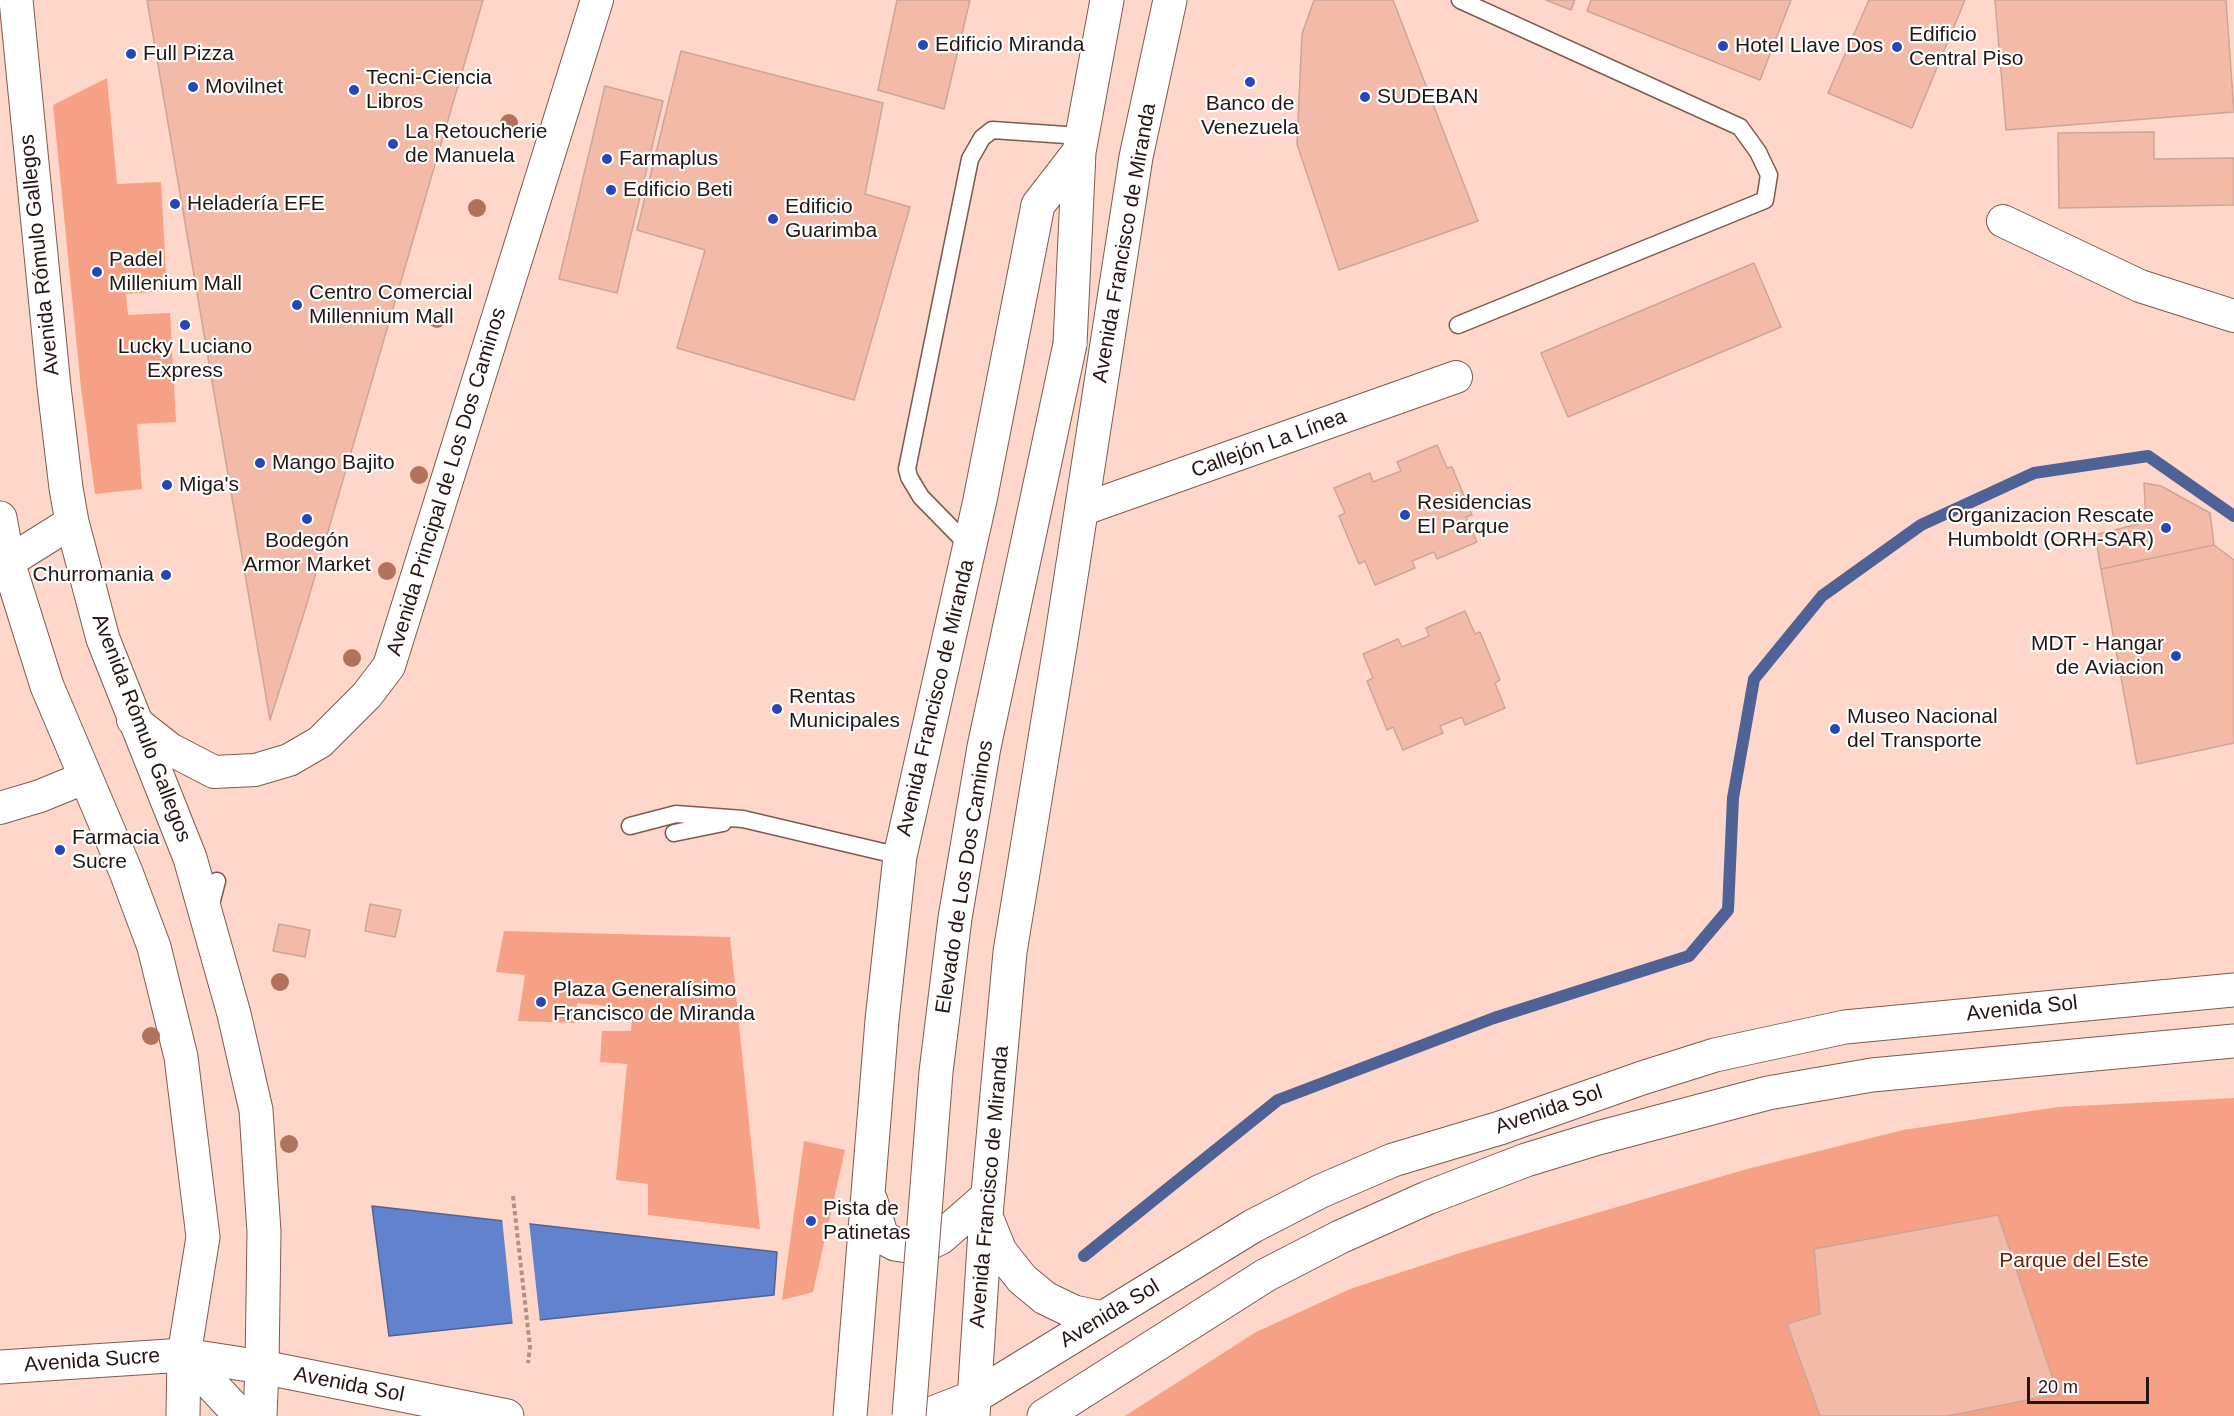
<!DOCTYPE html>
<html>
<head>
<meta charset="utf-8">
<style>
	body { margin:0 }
	#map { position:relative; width:2234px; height:1416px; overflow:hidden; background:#ffd7ca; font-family:Helvetica,sans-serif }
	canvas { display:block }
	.scale { position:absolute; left:2027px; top:1377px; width:122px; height:27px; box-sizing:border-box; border:3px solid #241612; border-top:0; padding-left:8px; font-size:18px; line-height:21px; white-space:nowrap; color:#241612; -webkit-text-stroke:4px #fff; paint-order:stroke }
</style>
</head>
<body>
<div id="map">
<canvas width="2234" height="1416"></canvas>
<div class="scale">20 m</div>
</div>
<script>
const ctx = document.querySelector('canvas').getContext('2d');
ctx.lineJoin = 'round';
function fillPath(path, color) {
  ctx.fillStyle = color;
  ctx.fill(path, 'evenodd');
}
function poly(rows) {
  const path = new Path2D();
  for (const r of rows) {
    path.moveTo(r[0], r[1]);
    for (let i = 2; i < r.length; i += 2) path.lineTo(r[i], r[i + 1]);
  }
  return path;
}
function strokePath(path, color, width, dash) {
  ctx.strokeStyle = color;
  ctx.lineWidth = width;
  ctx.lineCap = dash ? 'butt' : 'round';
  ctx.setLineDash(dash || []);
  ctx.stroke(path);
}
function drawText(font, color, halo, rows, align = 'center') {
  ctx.font = font + ' Helvetica,sans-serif';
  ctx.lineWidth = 4.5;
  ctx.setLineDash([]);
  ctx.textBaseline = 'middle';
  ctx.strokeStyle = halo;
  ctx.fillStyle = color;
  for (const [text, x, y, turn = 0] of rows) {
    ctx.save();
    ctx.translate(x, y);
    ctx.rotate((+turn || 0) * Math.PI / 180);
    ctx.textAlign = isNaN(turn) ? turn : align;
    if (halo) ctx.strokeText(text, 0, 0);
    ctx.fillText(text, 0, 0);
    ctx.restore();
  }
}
fillPath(poly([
	[107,78,117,184,161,182,167,291,126,294,128,315,170,313,176,422,137,424,142,489,95,494,81,388,53,105],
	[504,931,730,937,760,1229,648,1215,648,1184,616,1180,627,1064,600,1062,602,1031,631,1031,633,1009,577,1003,575,1023,518,1021,525,975,496,972],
	[2234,1098,2234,1416,1125,1416,1256,1332,1350,1289,1463,1252,1747,1169,1903,1130,2058,1107],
	[804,1141,845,1150,813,1292,782,1300]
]), '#f6a185');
const water = poly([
	[372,1206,777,1252,774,1295,389,1336,372,1206]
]);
fillPath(water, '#6282cd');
strokePath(water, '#4f6295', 1.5);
fillPath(poly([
	[502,1218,529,1221,540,1323,513,1326]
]), '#ffd7ca');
strokePath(poly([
	[1084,1256,1278,1100,1494,1018,1689,956,1728,910,1733,798,1754,679,1822,596,1921,525,2034,473,2148,456,2234,516]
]), '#4f6295', 12);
const building = poly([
	[147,0,483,0,305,610,270,720,147,0],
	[897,0,970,0,944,109,878,90,897,0],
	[1314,0,1393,0,1478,221,1339,270,1297,144,1302,34,1314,0],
	[1546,0,1575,0,1571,10,1546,0],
	[1591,0,1791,0,1760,80,1587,11,1591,0],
	[1869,0,1965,0,1912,128,1828,93,1869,0],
	[1995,0,2226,0,2234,112,2006,130,1995,0],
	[681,51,883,103,865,194,910,207,854,400,677,348,705,250,637,230,681,51],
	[605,86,663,101,617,293,559,279,605,86],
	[2154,132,2154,159,2234,158,2234,205,2059,208,2058,133,2154,132],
	[1754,263,1781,327,1568,417,1541,353,1754,263],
	[1437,445,1447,468,1452,467,1472,515,1466,517,1477,542,1437,559,1434,552,1412,561,1415,568,1375,585,1365,561,1359,564,1339,516,1345,513,1334,488,1370,473,1373,482,1401,471,1397,462,1437,445],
	[2144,483,2161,486,2210,513,2214,545,2101,569,2095,535,2146,522,2144,483],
	[2214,545,2234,560,2234,743,2137,764,2101,569,2214,545],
	[1465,611,1475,634,1480,632,1500,680,1495,683,1505,708,1465,725,1462,717,1440,726,1443,733,1403,750,1393,727,1387,730,1367,681,1373,678,1363,654,1398,639,1402,647,1429,636,1426,628,1465,611],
	[370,904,401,910,395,937,365,931,370,904],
	[279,924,310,930,305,957,273,951,279,924],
	[1998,1215,2058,1394,1947,1416,1820,1416,1787,1324,1820,1314,1814,1249,1998,1215]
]);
fillPath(building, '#f4baa8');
strokePath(building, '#cba599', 1.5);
const service = poly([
	[1458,325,1765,200,1769,175,1758,152,1740,127,1460,0],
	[970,547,921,497,909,477,907,469,970,159,982,138,992,130,1081,136],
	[630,826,676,814,743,819,900,856],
	[674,833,723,823],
	[210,908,217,881]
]);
const minor = poly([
	[2003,221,2140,286,2234,316],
	[1081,510,1456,377],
	[0,567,72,522],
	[133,720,170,749,214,772,255,770,289,760,320,742,367,695,389,666,597,0],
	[0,808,40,796,84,778]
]);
const secondary = poly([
	[1070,344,1079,152,1107,0],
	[871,1201,882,1237,895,1244,914,1247,921,1247,940,1238,987,1197],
	[987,1219,1000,1251,1022,1279,1045,1298,1074,1312,1102,1318],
	[184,1355,241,1416],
	[0,1367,184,1355,262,1367,507,1416],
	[850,1416,882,1020,900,856,980,500,1038,205,1079,152],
	[925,1416,974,1397,1253,1226,1321,1191,1393,1160,1500,1128,1642,1078,1715,1055,1845,1027,2234,990],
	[973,1416,986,1215,1010,952,1061,641,1136,157,1170,0],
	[1044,1416,1266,1275,1340,1237,1427,1198,1526,1160,1598,1138,1768,1093,1872,1075,2234,1041]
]);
const primary = poly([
	[16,0,54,387,66,488,72,522,103,639,190,858,234,1014,256,1110,264,1232,262,1367,260,1416],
	[0,518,8,562,47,686,126,872,154,947,181,1057,203,1237,184,1355,183,1416]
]);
strokePath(service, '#7d5b50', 19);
strokePath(minor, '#7d5b50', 34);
strokePath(secondary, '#7d5b50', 35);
strokePath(primary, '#7d5b50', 35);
strokePath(poly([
	[513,1196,530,1347,528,1363]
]), '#b09187', 4, [4.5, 3]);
strokePath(service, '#fff', 16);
strokePath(minor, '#fff', 32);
strokePath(secondary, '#fff', 33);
strokePath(primary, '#fff', 33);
const secondaryBridge = poly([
	[909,1416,936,1072,955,918,984,747,1070,344]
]);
strokePath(secondaryBridge, '#7d5b50', 35, []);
strokePath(secondaryBridge, '#fff', 33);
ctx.fillStyle = '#b1725b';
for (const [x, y] of [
	[509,123],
	[477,208],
	[437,319],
	[419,475],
	[387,571],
	[352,658],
	[280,982],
	[151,1036],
	[289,1144]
]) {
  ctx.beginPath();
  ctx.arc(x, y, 9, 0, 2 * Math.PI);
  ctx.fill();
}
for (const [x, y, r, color] of [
	[923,45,6,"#2448b7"],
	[1723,46,6,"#2448b7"],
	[1897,47,6,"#2448b7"],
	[131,54,6,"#2448b7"],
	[1250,82,6,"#2448b7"],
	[193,87,6,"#2448b7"],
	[354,90,6,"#2448b7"],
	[1365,97,6,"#2448b7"],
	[393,144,6,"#2448b7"],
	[607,159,6,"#2448b7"],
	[611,190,6,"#2448b7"],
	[175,204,6,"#2448b7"],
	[773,219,6,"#2448b7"],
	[97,272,6,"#2448b7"],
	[297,305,6,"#2448b7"],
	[185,325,6,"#2448b7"],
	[260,463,6,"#2448b7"],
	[167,485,6,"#2448b7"],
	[1405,515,6,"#2448b7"],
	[307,519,6,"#2448b7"],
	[2166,528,6,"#2448b7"],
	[166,575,6,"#2448b7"],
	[2176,656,6,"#2448b7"],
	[777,709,6,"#2448b7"],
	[1835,729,6,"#2448b7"],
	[60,850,6,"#2448b7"],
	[541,1002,6,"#2448b7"],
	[811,1221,6,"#2448b7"]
]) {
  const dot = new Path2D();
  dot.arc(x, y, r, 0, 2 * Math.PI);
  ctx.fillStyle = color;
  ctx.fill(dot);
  strokePath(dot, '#fff', 2);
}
drawText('21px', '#241612', '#fff', [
	["Edificio",1909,35],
	["Central Piso",1909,59],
	["Edificio Miranda",935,45],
	["Hotel Llave Dos",1735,46],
	["Full Pizza",143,54],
	["Tecni-Ciencia",366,78],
	["Libros",366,102],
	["Movilnet",205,87],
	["SUDEBAN",1377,97],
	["Banco de",1250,104,"center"],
	["Venezuela",1250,128,"center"],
	["La Retoucherie",405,132],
	["de Manuela",405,156],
	["Farmaplus",619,159],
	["Edificio Beti",623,190],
	["Heladería EFE",187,204],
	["Edificio",785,207],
	["Guarimba",785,231],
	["Padel",109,260],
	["Millenium Mall",109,284],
	["Centro Comercial",309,293],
	["Millennium Mall",309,317],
	["Lucky Luciano",185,347,"center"],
	["Express",185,371,"center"],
	["Mango Bajito",272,463],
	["Miga's",179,485],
	["Residencias",1417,503],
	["El Parque",1417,527],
	["Organizacion Rescate",2154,516,"right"],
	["Humboldt (ORH-SAR)",2154,540,"right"],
	["Bodegón",307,541,"center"],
	["Armor Market",307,565,"center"],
	["Churromania",154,575,"right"],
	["MDT - Hangar",2164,644,"right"],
	["de Aviacion",2164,668,"right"],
	["Rentas",789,697],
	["Municipales",789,721],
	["Museo Nacional",1847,717],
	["del Transporte",1847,741],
	["Farmacia",72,838],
	["Sucre",72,862],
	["Plaza Generalísimo",553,990],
	["Francisco de Miranda",553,1014],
	["Pista de",823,1209],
	["Patinetas",823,1233]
], 'left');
drawText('21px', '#241612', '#fff', [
	["Avenida Francisco de Miranda",1125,243,-80],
	["Avenida Rómulo Gallegos",40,255,-96],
	["Callejón La Línea",1269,444,-20],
	["Avenida Principal de Los Dos Caminos",447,482,-73],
	["Avenida Francisco de Miranda",936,698,-77],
	["Avenida Rómulo Gallegos",141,728,69],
	["Elevado de Los Dos Caminos",965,877,-81],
	["Avenida Sol",2022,1009,-6],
	["Avenida Sol",1549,1110,-19],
	["Avenida Francisco de Miranda",990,1187,-85],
	["Avenida Sol",1110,1314,-31],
	["Avenida Sucre",92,1361,-4],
	["Avenida Sol",349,1385,11]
]);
drawText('21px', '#712000', '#fff', [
	["Parque del Este",2074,1261]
]);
</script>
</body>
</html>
